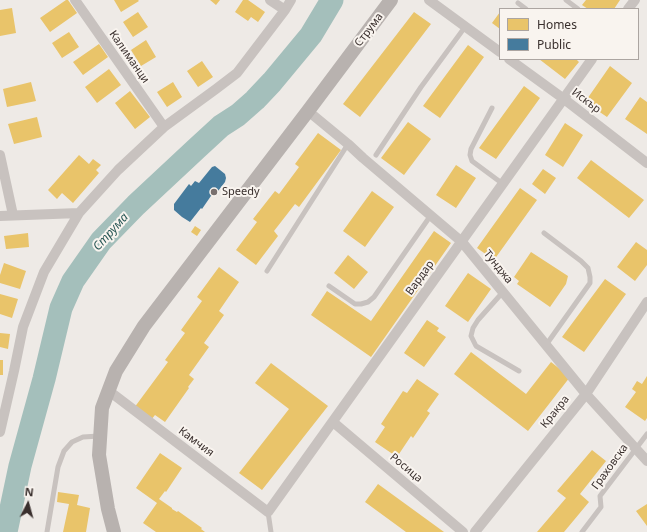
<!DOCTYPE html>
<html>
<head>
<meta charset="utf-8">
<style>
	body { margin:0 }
	#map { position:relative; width:647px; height:532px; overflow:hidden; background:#eeeae6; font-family:"Noto Sans",sans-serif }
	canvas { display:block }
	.legend { position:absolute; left:499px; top:8px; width:140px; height:52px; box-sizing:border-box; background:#f9f4ef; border:1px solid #aca5a1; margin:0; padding:5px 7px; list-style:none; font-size:12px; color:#392f2d }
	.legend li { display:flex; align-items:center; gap:8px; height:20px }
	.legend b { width:20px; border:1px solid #aca5a1 }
	.north { position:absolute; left:8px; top:484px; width:40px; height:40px; -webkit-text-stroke:3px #f9f4ef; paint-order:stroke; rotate:6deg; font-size:11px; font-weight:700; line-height:16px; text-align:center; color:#392f2d }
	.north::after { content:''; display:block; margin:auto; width:14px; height:18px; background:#392f2d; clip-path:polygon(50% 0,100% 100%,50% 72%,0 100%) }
</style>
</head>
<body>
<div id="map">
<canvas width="647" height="532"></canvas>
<ul class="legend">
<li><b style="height:11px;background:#e9c46a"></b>Homes</li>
<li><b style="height:11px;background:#457b9d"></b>Public</li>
</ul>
<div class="north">N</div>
</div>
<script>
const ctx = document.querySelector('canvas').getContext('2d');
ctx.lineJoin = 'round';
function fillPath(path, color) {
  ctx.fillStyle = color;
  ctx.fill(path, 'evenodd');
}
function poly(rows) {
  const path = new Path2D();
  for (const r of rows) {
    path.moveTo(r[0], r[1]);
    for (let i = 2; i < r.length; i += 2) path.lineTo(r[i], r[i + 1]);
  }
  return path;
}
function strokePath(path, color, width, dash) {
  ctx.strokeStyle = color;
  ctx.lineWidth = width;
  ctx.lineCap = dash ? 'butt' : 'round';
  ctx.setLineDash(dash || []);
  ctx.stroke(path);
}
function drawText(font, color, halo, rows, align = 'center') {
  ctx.font = font + ' "Noto Sans",sans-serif';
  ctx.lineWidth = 4;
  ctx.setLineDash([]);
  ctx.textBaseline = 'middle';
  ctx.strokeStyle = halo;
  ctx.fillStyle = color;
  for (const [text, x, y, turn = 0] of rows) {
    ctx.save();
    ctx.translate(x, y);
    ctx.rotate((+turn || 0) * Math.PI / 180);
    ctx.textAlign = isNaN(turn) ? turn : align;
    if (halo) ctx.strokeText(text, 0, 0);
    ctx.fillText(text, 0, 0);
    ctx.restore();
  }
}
fillPath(poly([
	[66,0,68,0,77,13,50,32,40,18],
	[114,0,138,0,139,1,121,12],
	[210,0,220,0,216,5],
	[243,0,248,0,265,12,258,22,251,17,248,21,235,12],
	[586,0,620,0,614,9,588,9,582,5],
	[12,8,16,33,0,36,0,10],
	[138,12,148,27,133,37,123,22],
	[414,12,431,24,360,117,343,104],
	[500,12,500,29,492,23],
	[69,32,79,47,62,58,52,43],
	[146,40,156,57,141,66,131,50],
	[99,44,108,57,83,75,73,62],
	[468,45,484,57,440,118,423,106],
	[539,59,576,59,579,62,565,79],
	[202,61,213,77,198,87,187,71],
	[610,66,632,83,607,117,585,102],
	[109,69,121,85,97,103,85,87],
	[31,82,36,101,7,107,3,89],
	[173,82,182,97,167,107,157,92],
	[524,86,540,98,496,159,479,148],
	[130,91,150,117,135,129,115,103],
	[640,97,647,102,647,134,625,119],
	[37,117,42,137,14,144,8,124],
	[408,122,431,139,404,175,381,158],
	[565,123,583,135,563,167,545,155],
	[318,133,341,150,299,207,295,204,274,231,278,236,256,265,236,250,257,222,253,219,275,191,279,194,299,167,295,164],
	[79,155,89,164,93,159,101,165,96,170,99,173,73,203,62,193,57,199,48,190],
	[591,160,644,200,629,218,577,178],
	[456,165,476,178,456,208,436,195],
	[543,169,556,178,545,194,532,184],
	[520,188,537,200,494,260,477,248],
	[372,191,394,207,365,247,343,231],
	[195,226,201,230,197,236,191,232],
	[434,231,451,243,371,357,311,315,327,291,371,321],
	[28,233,29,247,6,249,4,236],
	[636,242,647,250,647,265,635,281,617,267],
	[531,252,568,276,566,284,550,307,517,284,519,281,514,277],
	[348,255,368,272,354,289,334,273],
	[4,263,26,271,20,289,0,283,0,275],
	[219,267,239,282,219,311,224,315,204,343,209,347,189,375,194,379,188,387,189,388,165,422,155,415,151,420,134,408,168,362,165,360,185,333,181,330,202,301,197,297],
	[468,273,491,289,468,322,445,306],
	[605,279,626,294,584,352,562,337],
	[0,294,18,299,12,318,0,314],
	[427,320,439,328,437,331,446,337,424,367,404,353],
	[0,333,10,334,8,349,0,347],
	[471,352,526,394,551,362,570,377,528,431,454,374],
	[0,360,3,360,3,375,0,375],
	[271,363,328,406,262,490,239,473,289,409,255,383],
	[647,376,647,418,645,421,625,407,636,392,632,389,637,381,642,384],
	[417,379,439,394,427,411,430,413,413,438,411,436,397,457,375,442,385,427,381,424,403,391,407,393],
	[592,450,606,461,580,494,589,502,564,532,537,532,566,498,557,491],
	[160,453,182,468,166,492,165,491,159,499,172,508,172,509,177,512,178,511,202,528,201,529,205,532,156,532,143,523,157,503,136,488],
	[378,484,444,532,406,532,365,502],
	[58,492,79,495,77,505,90,508,86,532,63,532,69,504,57,502],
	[647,504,647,526,636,511]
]), '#e9c46a');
fillPath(poly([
	[215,166,225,174,226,178,225,182,215,195,213,193,202,209,201,208,190,222,182,217,174,210,174,204,189,184,191,186,195,181,199,183,212,167]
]), '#457b9d');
strokePath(poly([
	[6,532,20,466,44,379,61,308,73,281,101,241,136,205,196,149,221,126,238,115,255,100,272,82,311,35,332,0]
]), '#a4bfbb', 23);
strokePath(poly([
	[566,0,578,9],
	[518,3,526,9],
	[492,108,471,149,470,155,472,161,503,184],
	[376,155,421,87,465,27],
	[544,233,581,261,588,268,590,277,590,283,546,345],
	[267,271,348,144],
	[329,286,355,304,361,304,368,302,374,297,431,215],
	[503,292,478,320,473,328,471,336,476,346,519,371],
	[268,512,271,532],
	[47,532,58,467,64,451,72,442,83,437,99,436],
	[582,532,601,507,600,496,647,434]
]), '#c8c2bf', 5);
strokePath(poly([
	[75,0,164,127],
	[270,0,285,10],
	[429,0,500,52],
	[628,9,635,0],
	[509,59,564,99,647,163],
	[308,111,348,144,363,158,462,242,586,394,647,461],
	[0,155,13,215],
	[0,216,79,213],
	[109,391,268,512,592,59],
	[333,422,463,532],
	[0,432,14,371,23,327,44,272,79,213,118,170,164,127,216,89,237,73,285,10,291,0],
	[475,532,586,394,647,302]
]), '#c8c2bf', 10);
strokePath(poly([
	[114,532,108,509,99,455,102,408,116,371,144,326,308,111,391,0]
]), '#b8b2af', 14);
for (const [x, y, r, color] of [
	[214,192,4,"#78706e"]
]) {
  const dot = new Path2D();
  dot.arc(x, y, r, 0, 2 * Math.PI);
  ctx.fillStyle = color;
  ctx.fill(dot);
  strokePath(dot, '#f9f4ef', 1.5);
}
drawText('11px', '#392f2d', '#f9f4ef', [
	["Струма",369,30,-53],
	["Калиманци",129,57,55],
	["Искър",586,101,37],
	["Тунджа",498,267,51],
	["Вардар",420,278,-54],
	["Кракра",555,412,-51],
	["Камчия",196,442,37],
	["Граховска",610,467,-54],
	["Росица",406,468,40]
]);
drawText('11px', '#392f2d', '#f9f4ef', [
	["Speedy",222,192]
], 'left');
drawText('italic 12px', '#275654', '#f9f4ef', [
	["Струма",111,232,-48]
]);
</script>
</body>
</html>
